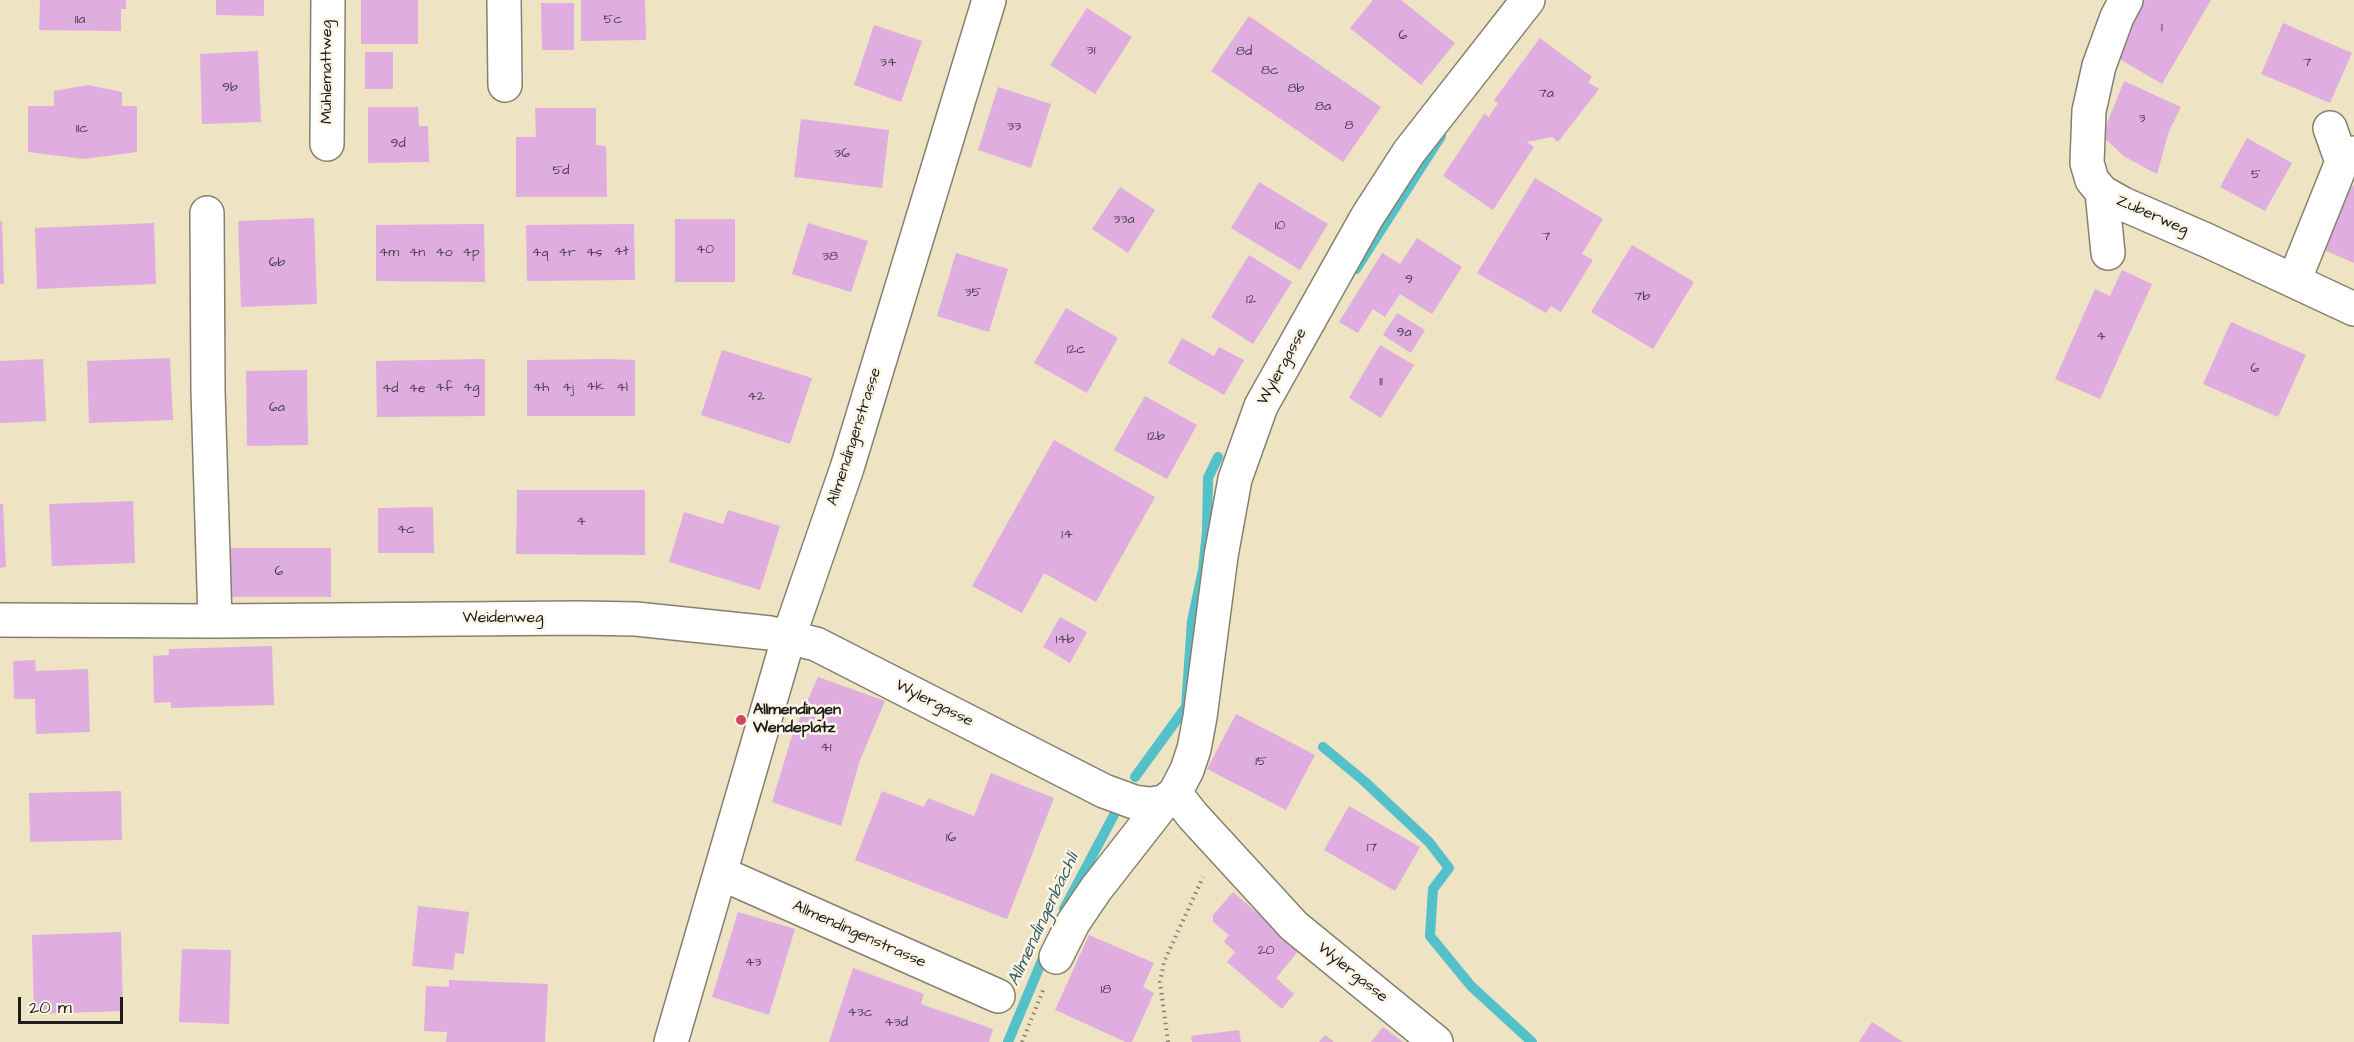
<!DOCTYPE html>
<html>
<head>
<meta charset="utf-8">
<style>
	body { margin:0 }
	#map { position:relative; width:2354px; height:1042px; overflow:hidden; background:#eee3c2; font-family:"Architects Daughter",sans-serif }
	canvas { display:block }
	.scale { position:absolute; left:18px; top:997px; width:105px; height:27px; box-sizing:border-box; border:3px solid #1c1c1c; border-top:0; padding-left:8px; font-size:18px; line-height:21px; white-space:nowrap; color:#1c1c1c; -webkit-text-stroke:4px #fcf5e5; paint-order:stroke }
</style>
</head>
<body>
<div id="map">
<canvas width="2354" height="1042"></canvas>
<div class="scale">20 m</div>
</div>
<script>
const ctx = document.querySelector('canvas').getContext('2d');
ctx.lineJoin = 'round';
function poly(rows) {
  const path = new Path2D();
  for (const r of rows) {
    path.moveTo(r[0], r[1]);
    for (let i = 2; i < r.length; i += 2) path.lineTo(r[i], r[i + 1]);
  }
  return path;
}
function strokePath(path, color, width, dash) {
  ctx.strokeStyle = color;
  ctx.lineWidth = width;
  ctx.lineCap = dash ? 'butt' : 'round';
  ctx.setLineDash(dash || []);
  ctx.stroke(path);
}
function fillPath(path, color) {
  ctx.fillStyle = color;
  ctx.fill(path, 'evenodd');
}
function drawText(font, color, halo, rows, align = 'center') {
  ctx.font = font + ' "Architects Daughter",sans-serif';
  ctx.lineWidth = 5;
  ctx.setLineDash([]);
  ctx.textBaseline = 'middle';
  ctx.strokeStyle = halo;
  ctx.fillStyle = color;
  for (const [text, x, y, turn = 0] of rows) {
    ctx.save();
    ctx.translate(x, y);
    ctx.rotate((+turn || 0) * Math.PI / 180);
    ctx.textAlign = isNaN(turn) ? turn : align;
    if (halo) ctx.strokeText(text, 0, 0);
    ctx.fillText(text, 0, 0);
    ctx.restore();
  }
}
strokePath(poly([
	[1356,269,1441,136],
	[1323,747,1364,781,1429,842,1449,868,1433,889,1430,936,1471,986,1532,1042],
	[1135,777,1186,707,1192,621,1203,570,1207,532,1208,478,1218,457],
	[1064,909,1115,813],
	[1008,1042,1046,951]
]), '#53c0ca', 10);
fillPath(poly([
	[40,0,126,0,126,9,121,9,121,31,39,30],
	[216,0,264,0,264,16,216,15],
	[361,0,418,0,418,44,361,44],
	[581,0,645,0,646,40,581,41],
	[1373,0,1401,0,1455,43,1421,85,1350,28],
	[2145,0,2211,0,2162,84,2113,55],
	[541,3,574,3,574,50,542,50],
	[1087,8,1132,37,1095,94,1050,65],
	[1249,16,1381,107,1343,162,1211,71],
	[2283,23,2352,53,2330,103,2261,74],
	[874,25,922,41,901,102,854,85],
	[1540,38,1592,77,1588,82,1599,89,1558,142,1552,137,1527,142,1534,147,1493,210,1443,176,1484,114,1489,117,1498,103,1494,100],
	[258,51,261,122,202,124,200,54],
	[365,52,393,52,393,89,365,89],
	[2124,81,2181,107,2169,131,2157,174,2125,157,2102,136],
	[88,85,122,92,122,106,137,106,137,152,84,159,28,152,28,106,54,106,54,91],
	[998,87,1051,104,1031,168,978,150],
	[368,107,418,107,419,126,428,126,429,162,368,163],
	[535,108,596,108,596,145,606,146,607,197,516,197,516,137,536,137],
	[801,119,889,130,882,188,794,177],
	[2247,138,2292,163,2265,211,2220,187],
	[1535,178,1603,219,1582,254,1593,260,1561,312,1551,306,1546,313,1477,273],
	[1259,182,1328,224,1300,270,1231,228],
	[2351,185,2354,186,2354,263,2322,249],
	[1120,187,1155,210,1128,253,1092,229],
	[314,218,317,304,241,307,238,221],
	[675,219,735,219,735,282,675,282],
	[0,221,2,221,4,284,0,284],
	[154,223,156,284,37,289,35,228],
	[808,223,868,241,851,292,792,274],
	[484,224,485,282,376,281,376,225],
	[634,224,635,280,527,281,526,225],
	[1417,238,1462,267,1432,314,1400,294,1385,317,1373,309,1358,333,1339,322,1382,253,1400,264],
	[1632,245,1694,282,1653,349,1591,312],
	[956,253,1008,269,989,332,937,316],
	[1249,255,1292,282,1253,344,1211,317],
	[2122,270,2152,284,2100,399,2055,379,2095,289,2110,296],
	[1066,308,1118,338,1087,393,1034,363],
	[1397,313,1425,330,1411,353,1383,335],
	[2231,322,2306,355,2278,417,2203,384],
	[1182,338,1214,356,1219,347,1244,360,1224,395,1168,363],
	[1380,345,1414,365,1381,418,1349,398],
	[722,350,812,378,790,444,701,415],
	[170,358,173,420,89,423,87,361],
	[43,359,46,421,0,423,0,361],
	[485,359,485,416,377,417,376,361],
	[608,359,635,360,635,416,527,416,527,360],
	[307,370,308,445,247,446,246,371],
	[1145,396,1197,425,1167,479,1114,450],
	[1054,440,1155,497,1096,602,1044,573,1022,613,972,586],
	[517,490,645,490,645,555,516,554],
	[133,501,135,563,52,566,49,504],
	[0,504,3,504,6,567,0,568],
	[433,507,434,553,378,553,378,508],
	[728,510,780,526,760,590,669,562,684,512,723,524],
	[227,548,331,548,331,597,227,597],
	[1060,617,1087,632,1070,663,1043,647],
	[272,646,274,705,171,708,171,702,154,703,153,656,169,655,169,649],
	[35,660,36,671,88,669,90,732,36,734,35,699,14,699,13,661],
	[818,677,885,701,860,760,841,826,772,802,792,736],
	[1236,714,1315,755,1286,810,1207,769],
	[991,773,1054,798,1007,919,855,860,882,791,924,807,928,798,974,816],
	[121,791,122,840,30,842,29,793],
	[1349,806,1420,847,1395,891,1324,850],
	[1233,892,1300,949,1276,978,1294,994,1282,1009,1227,962,1235,952,1224,942,1229,935,1213,922,1213,915],
	[418,906,469,912,464,954,455,953,453,970,412,966],
	[738,912,795,929,769,1015,712,997],
	[121,932,123,1011,34,1014,32,935],
	[1089,935,1154,963,1143,987,1154,993,1132,1042,1126,1042,1055,1010],
	[182,949,231,950,229,1024,179,1022],
	[853,968,924,994,921,1004,993,1029,989,1042,829,1042],
	[449,980,548,984,545,1042,446,1042,447,1032,424,1031,426,986,449,987],
	[1872,1022,1903,1042,1859,1042],
	[1383,1027,1403,1042,1371,1042],
	[1239,1030,1241,1042,1192,1042,1191,1036],
	[1325,1035,1334,1042,1319,1042]
]), '#dfade0');
const minor = poly([
	[504,0,505,85],
	[2126,0,2117,17,2099,66,2089,111,2087,163,2092,180,2102,192,2123,204,2206,240,2354,309],
	[2330,128,2342,162],
	[327,144,328,0],
	[2102,192,2108,253],
	[207,213,208,391,215,621],
	[2294,281,2342,162,2354,153],
	[0,620,215,621,580,618,636,619,770,633,816,644,1104,791,1134,802,1150,804,1164,802],
	[1175,793,1193,816,1294,926,1436,1042],
	[720,873,998,996],
	[1056,957,1073,923,1096,889,1164,802,1175,793,1187,770,1194,749,1200,717,1221,556,1235,479,1261,406,1367,217,1409,152,1528,0],
	[671,1042,789,636,847,468,989,0]
]);
strokePath(minor, '#85806f', 36);
strokePath(poly([
	[1022,1042,1044,988],
	[1168,1042,1160,982,1164,962,1203,877]
]), '#85806f', 4, [1.5, 4.5]);
strokePath(minor, '#fff', 33);
for (const [x, y, r, color] of [
	[741,720,6,"#d1495b"]
]) {
  const dot = new Path2D();
  dot.arc(x, y, r, 0, 2 * Math.PI);
  ctx.fillStyle = color;
  ctx.fill(dot);
  strokePath(dot, '#fcf5e5', 2);
}
drawText('14px', '#4d404d', null, [
	["11a",80,20],
	["5c",613,20],
	["1",2162,28],
	["6",1403,36],
	["31",1091,51],
	["8d",1244,52],
	["34",888,63],
	["7",2307,63],
	["8c",1270,71],
	["9b",230,88],
	["8b",1296,89],
	["7a",1546,94],
	["8a",1323,107],
	["3",2142,119],
	["8",1349,126],
	["33",1014,127],
	["11c",82,129],
	["9d",398,144],
	["36",842,154],
	["5d",561,171],
	["5",2256,175],
	["33a",1124,220],
	["10",1280,226],
	["7",1546,237],
	["40",705,250],
	["4t",621,252],
	["4m",389,253],
	["4n",417,253],
	["4o",444,253],
	["4p",471,253],
	["4q",540,253],
	["4r",567,253],
	["4s",594,253],
	["38",830,257],
	["6b",277,263],
	["9",1409,280],
	["35",973,293],
	["7b",1642,297],
	["12",1251,300],
	["9a",1404,333],
	["4",2101,337],
	["12c",1076,350],
	["6",2255,369],
	["11",1381,382],
	["4k",595,387],
	["4f",444,388],
	["4g",471,388],
	["4h",541,388],
	["4j",568,388],
	["4l",622,388],
	["4d",390,389],
	["4e",417,389],
	["42",756,397],
	["6a",277,408],
	["12b",1156,437],
	["4",581,522],
	["4c",406,530],
	["14",1067,535],
	["6",279,572],
	["14b",1065,640],
	["41",826,748],
	["15",1261,762],
	["16",951,838],
	["17",1372,848],
	["20",1266,951],
	["43",753,963],
	["18",1106,990],
	["43c",860,1013],
	["43d",896,1023]
]);
drawText('16px', '#1c1c1c', '#fcf5e5', [
	["Mühlemattweg",328,72,-90],
	["Zuberweg",2152,216,24],
	["Wylergasse",1283,367,-61],
	["Allmendingenstrasse",855,437,-72],
	["Weidenweg",503,619],
	["Wylergasse",934,704,27],
	["Allmendingenstrasse",859,935,24],
	["Wylergasse",1352,973,39]
]);
drawText('bold 16px', '#1c1c1c', '#fcf5e5', [
	["Allmendingen",753,711],
	["Wendeplatz",753,729]
], 'left');
drawText('italic 18px', '#325e62', '#fcf5e5', [
	["Allmendingenbächli",1044,920,-65]
]);
</script>
</body>
</html>
